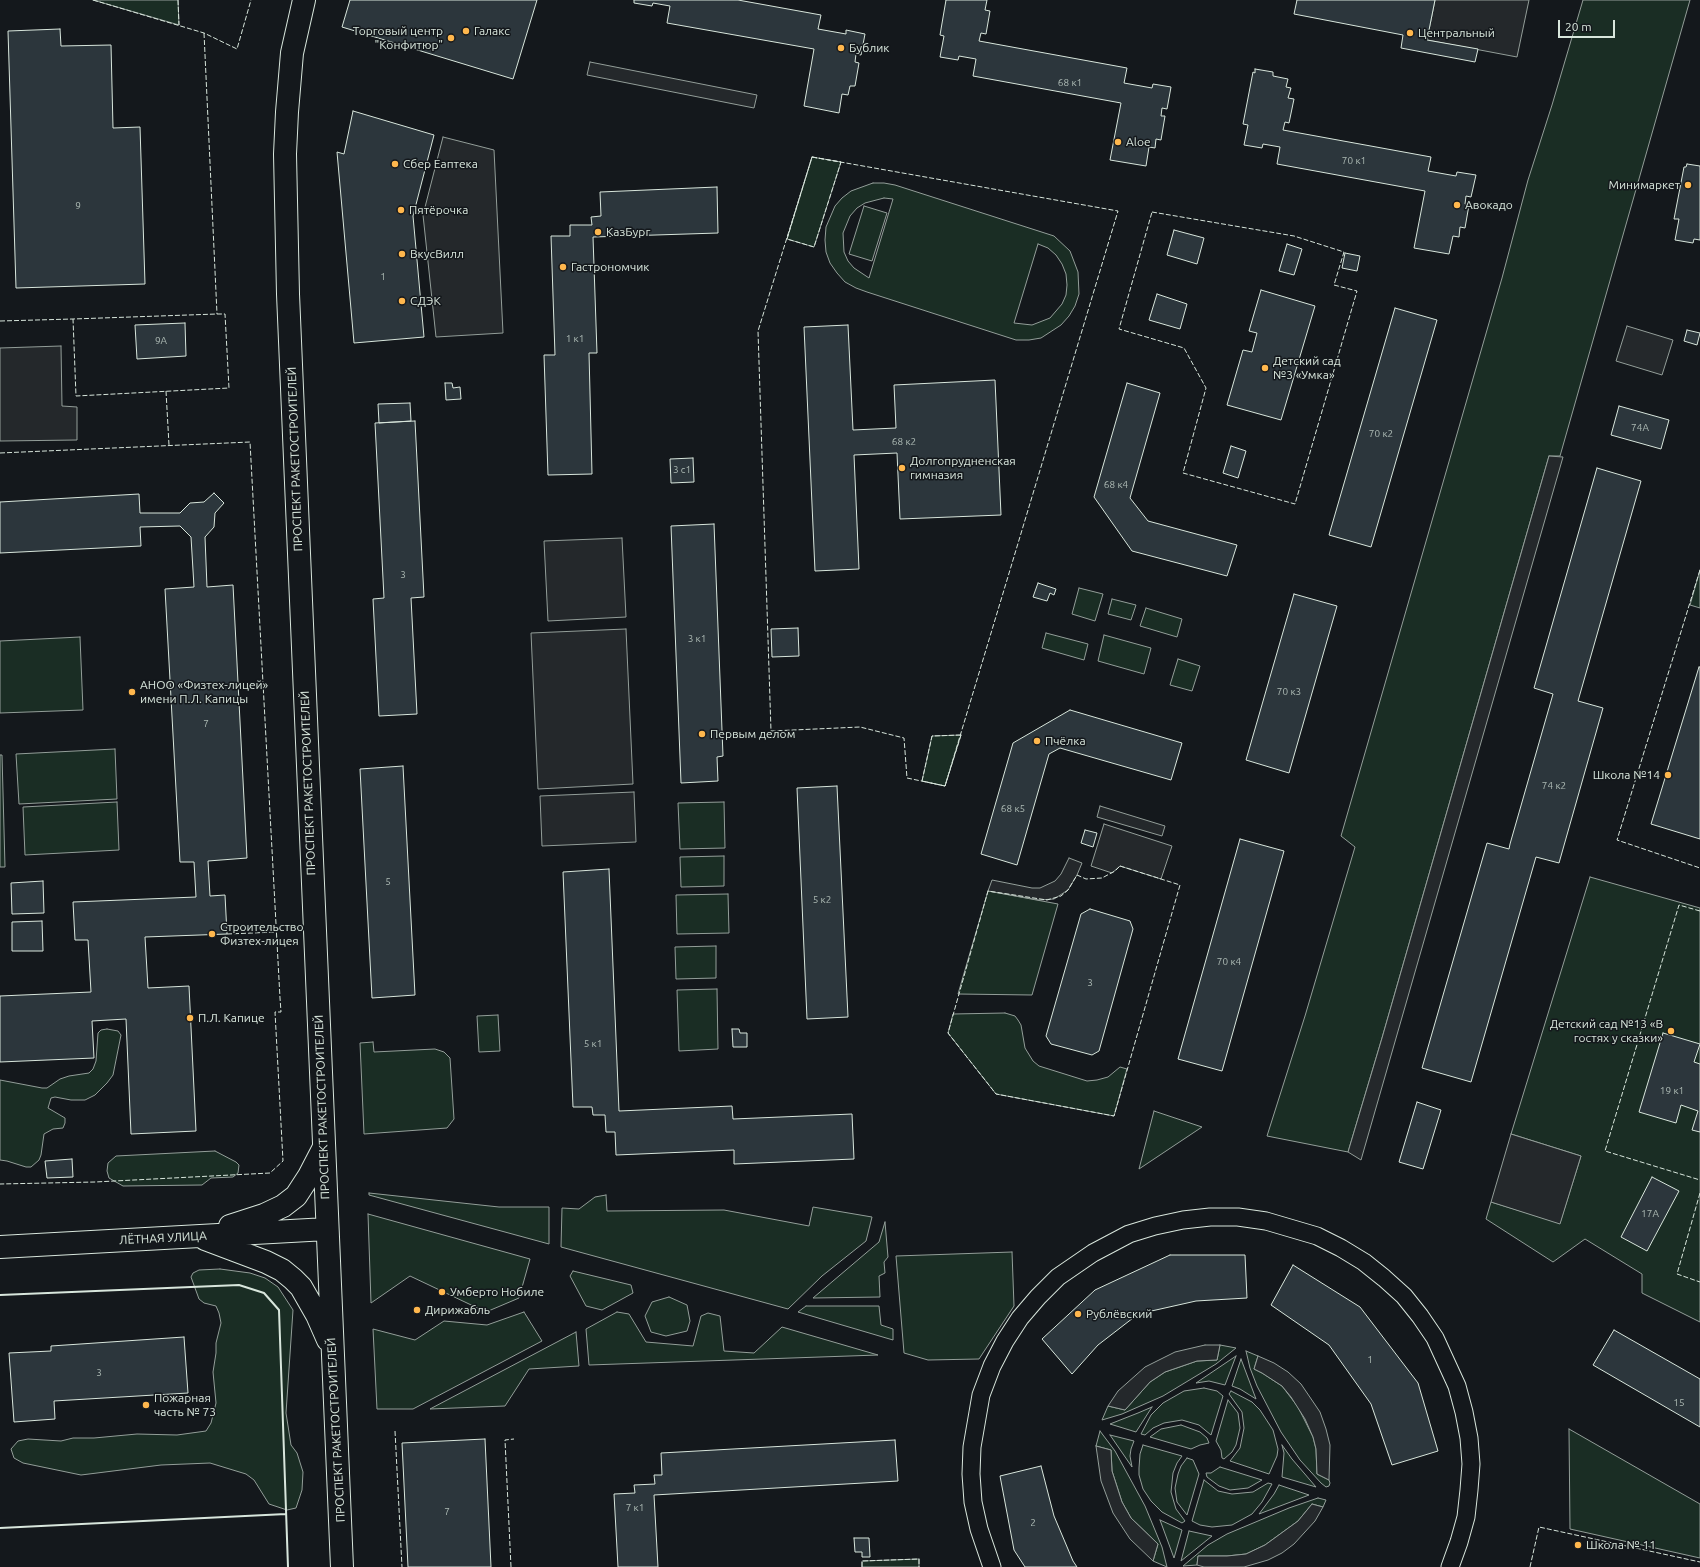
<!DOCTYPE html>
<html>
<head>
<meta charset="utf-8">
<style>
	body { margin:0 }
	#map { position:relative; width:1700px; height:1567px; overflow:hidden; background:#14181c; font-family:Ubuntu,sans-serif }
	canvas { display:block }
	.scale { position:absolute; left:1558px; top:20px; width:57px; height:18px; box-sizing:border-box; border:2px solid #d8e6dc; border-top:0; padding-left:5px; font-size:12px; line-height:14px; white-space:nowrap; color:#d8e6dc; -webkit-text-stroke:3px #14181c; paint-order:stroke }
</style>
</head>
<body>
<div id="map">
<canvas width="1700" height="1567"></canvas>
<div class="scale">20 m</div>
</div>
<script>
const ctx = document.querySelector('canvas').getContext('2d');
ctx.lineJoin = 'round';
function fillPath(path, color) {
  ctx.fillStyle = color;
  ctx.fill(path, 'evenodd');
}
function poly(rows) {
  const path = new Path2D();
  for (const r of rows) {
    path.moveTo(r[0], r[1]);
    for (let i = 2; i < r.length; i += 2) path.lineTo(r[i], r[i + 1]);
  }
  return path;
}
function strokePath(path, color, width, dash) {
  ctx.strokeStyle = color;
  ctx.lineWidth = width;
  ctx.lineCap = dash ? 'butt' : 'round';
  ctx.setLineDash(dash || []);
  ctx.stroke(path);
}
function drawText(font, color, halo, rows, align = 'center') {
  ctx.font = font + ' Ubuntu,sans-serif';
  ctx.lineWidth = 3;
  ctx.setLineDash([]);
  ctx.textBaseline = 'middle';
  ctx.strokeStyle = halo;
  ctx.fillStyle = color;
  for (const [text, x, y, turn = 0] of rows) {
    ctx.save();
    ctx.translate(x, y);
    ctx.rotate((+turn || 0) * Math.PI / 180);
    ctx.textAlign = isNaN(turn) ? turn : align;
    if (halo) ctx.strokeText(text, 0, 0);
    ctx.fillText(text, 0, 0);
    ctx.restore();
  }
}
const green = poly([
	[93,0,178,0,179,25,93,0],
	[1583,0,1690,0,1560,456,1549,456,1382,1038,1348,1152,1267,1136,1305,1016,1355,847,1341,836,1502,278,1528,180,1552,105,1583,0],
	[812,157,841,162,814,247,787,239,812,157],
	[873,183,884,183,895,185,1054,236,1070,251,1078,272,1079,294,1075,306,1069,316,1061,325,1041,338,1029,340,1016,340,867,292,856,288,845,282,837,273,830,263,826,252,825,240,826,227,835,206,842,198,851,191,873,183],
	[884,198,893,199,869,278,854,268,848,261,844,252,843,233,850,216,857,208,865,203,884,198],
	[1038,244,1048,248,1056,255,1062,264,1066,274,1067,285,1066,295,1062,304,1050,318,1032,325,1014,323,1038,244],
	[864,206,887,213,872,261,849,254,864,206],
	[1700,570,1700,608,1690,605,1700,570],
	[1079,588,1103,594,1095,621,1072,614,1079,588],
	[1112,599,1136,605,1131,620,1108,614,1112,599],
	[1146,608,1182,619,1177,637,1140,626,1146,608],
	[1046,633,1088,644,1084,660,1042,648,1046,633],
	[1104,635,1151,648,1144,674,1098,661,1104,635],
	[80,637,83,710,0,713,0,641,80,637],
	[1178,659,1200,666,1192,691,1170,685,1178,659],
	[961,735,945,786,922,781,932,736,961,735],
	[115,749,117,799,19,804,16,754,115,749],
	[0,755,2,755,5,867,0,867,0,755],
	[117,802,119,850,25,855,23,807,117,802],
	[724,802,725,848,680,849,678,803,724,802],
	[724,856,724,886,681,887,680,857,724,856],
	[1590,877,1700,908,1700,1322,1642,1293,1642,1274,1585,1239,1553,1262,1486,1219,1491,1202,1560,1223,1581,1156,1511,1134,1590,877],
	[988,891,1058,904,1032,995,958,994,988,891],
	[728,894,729,933,677,934,676,895,728,894],
	[716,946,716,978,676,979,675,947,716,946],
	[717,989,718,1049,679,1051,677,990,717,989],
	[1005,1013,1015,1016,1018,1020,1021,1025,1025,1048,1033,1061,1039,1066,1087,1081,1097,1080,1108,1077,1120,1067,1127,1069,1114,1116,996,1094,948,1033,953,1014,1005,1013],
	[498,1015,500,1051,479,1052,477,1016,498,1015],
	[107,1029,118,1031,121,1035,113,1075,107,1083,95,1095,85,1100,71,1100,55,1097,51,1098,48,1108,65,1118,65,1123,63,1128,53,1129,44,1134,41,1155,39,1160,31,1167,26,1167,7,1161,0,1160,0,1080,42,1088,47,1088,60,1079,69,1076,89,1073,93,1069,96,1061,98,1033,101,1030,107,1029],
	[373,1042,374,1052,435,1049,444,1052,450,1058,454,1119,447,1128,364,1134,360,1043,373,1042],
	[1154,1111,1202,1127,1139,1169,1154,1111],
	[215,1151,236,1162,239,1165,238,1173,233,1177,211,1178,202,1185,123,1186,109,1178,107,1171,108,1163,116,1156,215,1151],
	[369,1193,499,1207,549,1207,549,1244,369,1195,369,1193],
	[606,1195,607,1211,724,1210,809,1226,813,1207,872,1217,866,1241,822,1276,788,1309,561,1247,562,1208,579,1209,595,1197,606,1195],
	[368,1214,530,1259,519,1298,486,1312,410,1276,371,1303,368,1214],
	[885,1222,888,1257,884,1262,885,1273,879,1276,880,1297,813,1298,879,1242,885,1222],
	[1012,1252,1014,1306,979,1359,928,1360,904,1353,896,1256,1012,1252],
	[220,1269,250,1273,265,1278,278,1287,293,1310,286,1413,291,1445,297,1453,303,1472,302,1490,296,1508,287,1510,269,1504,254,1480,246,1474,210,1463,161,1465,81,1475,23,1463,14,1458,11,1449,18,1441,28,1439,61,1441,73,1438,94,1438,137,1434,177,1435,206,1431,211,1423,216,1403,213,1372,216,1353,216,1343,221,1323,219,1313,216,1306,204,1303,199,1299,191,1277,193,1273,199,1270,220,1269],
	[573,1271,631,1285,633,1293,602,1310,586,1306,570,1276,573,1271],
	[669,1297,687,1305,690,1321,687,1331,666,1336,651,1332,645,1316,652,1302,669,1297],
	[806,1306,879,1306,881,1325,893,1329,893,1340,798,1312,806,1306],
	[524,1312,542,1341,413,1409,377,1409,373,1329,415,1340,444,1321,487,1325,524,1312],
	[617,1312,629,1314,646,1342,693,1346,701,1316,708,1313,720,1316,724,1351,754,1353,782,1327,878,1355,589,1365,586,1329,617,1312],
	[576,1332,579,1366,529,1369,505,1406,430,1409,576,1332],
	[1220,1345,1236,1348,1216,1364,1163,1396,1122,1414,1102,1420,1108,1406,1125,1410,1150,1382,1165,1372,1197,1361,1217,1360,1220,1345],
	[1246,1351,1258,1356,1254,1369,1262,1373,1282,1386,1298,1407,1313,1437,1316,1449,1317,1474,1329,1480,1330,1483,1329,1486,1326,1487,1321,1483,1300,1460,1281,1432,1257,1386,1250,1368,1246,1351],
	[1236,1356,1225,1385,1209,1381,1196,1383,1236,1356],
	[1241,1359,1256,1399,1240,1389,1232,1386,1241,1359],
	[1204,1388,1217,1391,1223,1396,1211,1435,1199,1425,1182,1420,1164,1423,1153,1428,1145,1435,1141,1434,1151,1415,1163,1403,1184,1391,1204,1388],
	[1231,1391,1252,1402,1260,1410,1273,1430,1278,1449,1277,1456,1269,1474,1230,1461,1240,1448,1244,1428,1242,1412,1229,1394,1231,1391],
	[1228,1400,1238,1413,1240,1428,1236,1445,1232,1452,1224,1459,1222,1458,1221,1450,1216,1441,1228,1400],
	[1152,1407,1136,1432,1110,1424,1138,1413,1152,1407],
	[1181,1425,1200,1432,1207,1438,1209,1443,1200,1445,1191,1449,1150,1437,1161,1429,1181,1425],
	[1569,1429,1700,1504,1700,1558,1570,1529,1569,1429],
	[1100,1431,1115,1451,1145,1506,1162,1547,1167,1567,1153,1561,1158,1544,1131,1518,1122,1502,1112,1471,1111,1450,1096,1446,1100,1431],
	[1110,1435,1134,1441,1131,1449,1130,1456,1132,1467,1110,1435],
	[1143,1445,1182,1456,1177,1463,1173,1473,1171,1492,1176,1509,1185,1521,1182,1523,1162,1512,1151,1501,1143,1489,1139,1475,1139,1468,1140,1454,1143,1445],
	[1282,1445,1292,1459,1316,1487,1282,1477,1284,1453,1282,1445],
	[1187,1458,1193,1460,1199,1474,1187,1515,1177,1502,1175,1488,1178,1474,1181,1466,1187,1458],
	[1220,1467,1262,1480,1248,1488,1230,1490,1219,1486,1207,1477,1206,1473,1211,1473,1220,1467],
	[1204,1480,1218,1491,1232,1494,1253,1492,1268,1483,1272,1484,1262,1502,1252,1514,1232,1525,1212,1527,1200,1525,1192,1521,1204,1480],
	[1279,1485,1309,1495,1259,1514,1274,1494,1279,1485],
	[1318,1498,1326,1500,1323,1507,1312,1504,1298,1521,1265,1545,1246,1554,1227,1556,1198,1556,1197,1565,1183,1566,1208,1545,1227,1534,1289,1508,1318,1498],
	[1160,1520,1182,1530,1174,1558,1160,1520],
	[1189,1531,1212,1536,1181,1561,1189,1531],
	[919,1559,919,1567,862,1567,862,1561,919,1559]
]);
fillPath(green, '#1a2d24');
strokePath(green, '#939e99', 1);
const parking = poly([
	[1435,0,1529,0,1517,57,1427,40,1435,0],
	[590,62,757,95,754,108,587,75,590,62],
	[443,137,494,150,503,333,436,337,423,215,443,137],
	[1627,326,1673,340,1662,375,1616,361,1627,326],
	[61,346,62,406,77,407,77,440,0,441,0,348,61,346],
	[1549,456,1563,457,1361,1160,1348,1152,1382,1038,1549,456],
	[622,538,626,617,548,621,544,541,622,538],
	[626,629,633,784,538,789,531,633,626,629],
	[634,792,636,842,542,846,540,796,634,792],
	[1100,806,1165,826,1162,836,1097,817,1100,806],
	[1104,824,1172,846,1161,879,1120,866,1112,873,1091,866,1104,824],
	[1069,858,1082,863,1077,875,1068,890,1054,899,1039,900,988,891,992,880,1032,888,1040,888,1055,881,1061,874,1069,858],
	[1511,1134,1581,1156,1560,1224,1491,1202,1511,1134],
	[1205,1345,1220,1345,1217,1360,1197,1361,1165,1372,1150,1382,1125,1410,1108,1406,1118,1391,1145,1367,1175,1352,1205,1345],
	[1258,1356,1274,1363,1288,1372,1301,1384,1320,1412,1326,1429,1330,1445,1329,1480,1317,1474,1316,1449,1313,1437,1305,1419,1291,1397,1282,1386,1262,1373,1254,1369,1258,1356],
	[1096,1446,1111,1450,1112,1471,1122,1502,1131,1518,1158,1544,1153,1561,1130,1539,1113,1513,1101,1481,1096,1446],
	[1312,1504,1323,1507,1315,1521,1294,1544,1282,1553,1268,1560,1244,1567,1204,1567,1197,1565,1198,1556,1227,1556,1246,1554,1265,1545,1298,1521,1312,1504]
]);
fillPath(parking, '#24282b');
strokePath(parking, '#939e99', 1);
const building = poly([
	[350,0,537,0,513,79,342,27,350,0],
	[634,0,738,0,821,15,818,29,846,34,846,30,865,34,861,55,856,54,855,62,859,63,855,86,850,86,848,95,842,94,839,113,804,106,814,49,667,23,670,6,653,3,652,6,634,3,634,0],
	[946,0,987,0,985,10,990,11,986,34,981,33,979,41,1127,68,1124,83,1152,88,1153,84,1171,87,1167,109,1162,108,1161,116,1165,116,1161,140,1156,139,1155,148,1149,147,1146,166,1110,160,1121,103,973,76,976,59,959,56,958,60,940,57,944,36,940,35,946,0],
	[1297,0,1435,0,1427,40,1478,49,1475,62,1401,48,1403,35,1294,14,1297,0],
	[60,29,61,46,111,45,113,128,140,127,145,284,16,288,8,31,60,29],
	[1255,69,1273,72,1273,76,1288,79,1286,87,1291,88,1288,98,1294,99,1289,123,1285,122,1283,130,1431,157,1428,171,1456,176,1457,172,1476,175,1471,197,1466,196,1465,204,1469,205,1465,228,1460,227,1459,237,1453,236,1449,254,1414,248,1425,191,1277,164,1280,147,1263,144,1262,148,1244,145,1248,125,1243,124,1253,72,1255,73,1255,69],
	[353,111,434,135,413,216,424,337,354,343,337,152,344,154,353,111],
	[1687,164,1700,166,1700,240,1694,239,1693,243,1675,240,1679,219,1674,219,1684,167,1686,167,1687,164],
	[717,187,718,233,593,237,597,353,589,353,592,474,548,475,544,355,555,355,551,236,570,236,570,225,592,225,591,217,601,216,600,192,717,187],
	[1174,230,1204,238,1197,264,1167,255,1174,230],
	[1287,244,1302,249,1294,275,1279,271,1287,244],
	[1345,253,1360,256,1357,271,1342,268,1345,253],
	[1261,290,1315,306,1281,420,1227,405,1243,350,1252,352,1257,333,1249,331,1261,290],
	[1157,294,1187,304,1180,329,1149,320,1157,294],
	[1395,308,1437,320,1371,547,1329,535,1395,308],
	[185,323,186,356,137,359,135,325,185,323],
	[848,325,853,430,896,428,894,385,995,380,1001,515,900,519,897,453,854,455,859,569,815,571,804,327,848,325],
	[1687,330,1700,333,1697,345,1684,341,1687,330],
	[445,383,452,383,453,388,460,387,461,399,446,400,445,383],
	[1127,383,1160,393,1130,498,1148,521,1237,545,1227,576,1132,551,1094,497,1127,383],
	[410,403,411,421,379,423,378,404,410,403],
	[1619,406,1669,420,1661,449,1611,435,1619,406],
	[415,421,424,597,411,598,417,714,379,716,373,599,384,598,375,423,415,421],
	[1231,446,1246,451,1238,478,1223,473,1231,446],
	[693,458,694,482,671,483,670,459,693,458],
	[1597,468,1641,481,1578,701,1603,708,1559,863,1536,857,1471,1082,1422,1068,1487,843,1509,849,1510,844,1553,694,1534,688,1597,468],
	[214,493,224,503,215,513,214,527,205,537,207,587,233,585,247,858,208,861,210,896,225,895,227,934,145,937,148,988,189,986,196,1131,131,1134,126,1019,92,1021,94,1058,0,1062,0,996,91,992,88,940,75,940,73,902,196,897,194,862,180,862,165,589,194,587,191,537,180,526,140,527,141,546,0,553,0,502,139,494,140,513,180,513,190,503,204,502,214,493],
	[714,524,723,756,717,757,718,781,681,783,671,526,714,524],
	[1038,583,1056,589,1054,595,1050,593,1047,601,1033,597,1038,583],
	[1294,594,1337,606,1289,773,1246,760,1294,594],
	[798,628,799,656,772,657,771,629,798,628],
	[1699,667,1700,667,1700,839,1651,824,1699,667],
	[1070,710,1182,743,1171,780,1060,748,1049,754,1017,865,981,854,1013,743,1070,710],
	[403,766,415,995,372,998,360,769,403,766],
	[837,786,848,1017,807,1019,797,788,837,786],
	[1085,830,1097,833,1093,847,1081,843,1085,830],
	[1240,839,1284,851,1222,1071,1178,1059,1240,839],
	[609,869,619,1111,732,1106,733,1119,852,1114,854,1159,734,1164,734,1150,616,1155,615,1132,606,1132,605,1115,593,1115,592,1107,573,1107,563,872,609,869],
	[43,881,44,913,12,914,11,883,43,881],
	[1090,909,1130,921,1133,929,1099,1051,1092,1055,1051,1044,1046,1036,1081,914,1090,909],
	[42,921,43,951,12,951,12,922,42,921],
	[732,1029,739,1029,740,1033,747,1033,747,1047,733,1047,732,1029],
	[1663,1033,1700,1044,1694,1062,1700,1064,1700,1132,1692,1130,1698,1111,1681,1105,1676,1123,1639,1112,1663,1033],
	[1417,1102,1441,1110,1423,1169,1399,1162,1417,1102],
	[72,1159,73,1177,47,1178,45,1161,72,1159],
	[1652,1177,1679,1191,1647,1251,1621,1237,1652,1177],
	[1170,1255,1245,1255,1247,1298,1196,1301,1147,1312,1133,1318,1098,1345,1072,1374,1042,1339,1095,1290,1170,1255],
	[1293,1265,1360,1307,1418,1383,1438,1451,1392,1465,1371,1404,1329,1345,1271,1305,1293,1265],
	[1614,1330,1700,1379,1700,1427,1593,1365,1614,1330],
	[184,1337,188,1393,54,1401,55,1419,14,1422,9,1353,51,1351,51,1346,184,1337],
	[485,1439,491,1567,408,1567,402,1443,485,1439],
	[895,1440,898,1481,654,1495,658,1567,618,1567,614,1494,635,1493,634,1485,655,1484,654,1475,662,1475,661,1453,895,1440],
	[1041,1466,1054,1516,1073,1561,1077,1567,1025,1567,1014,1550,1000,1476,1041,1466],
	[854,1538,869,1538,870,1557,862,1557,862,1552,855,1552,854,1538]
]);
fillPath(building, '#2c363c');
strokePath(building, '#d8e6dc', 1);
const street = poly([
	[992,1567,979,1529,973,1502,971,1474,972,1447,981,1395,992,1366,1005,1341,1020,1318,1038,1297,1058,1277,1093,1253,1129,1234,1155,1226,1183,1220,1210,1217,1238,1217,1266,1221,1317,1236,1341,1248,1364,1262,1384,1278,1404,1296,1420,1316,1435,1338,1457,1386,1464,1412,1469,1438,1471,1464,1469,1490,1466,1517,1459,1542,1450,1567]
]);
const secondary = poly([
	[304,0,292,53,287,112,285,154,288,294,342,1567],
	[230,1226,264,1215,283,1206,296,1196,309,1176,323,1149],
	[205,1239,266,1262,282,1270,293,1279,301,1287,317,1315,328,1340],
	[0,1247,327,1229]
]);
strokePath(street, '#d8e6dc', 19);
strokePath(secondary, '#d8e6dc', 24);
strokePath(street, '#14181c', 17);
strokePath(secondary, '#14181c', 22);
strokePath(poly([
	[93,0,204,33,237,49,251,0],
	[178,0,179,25],
	[204,33,217,314],
	[812,157,1118,211,945,786,907,778,904,738,860,727,771,731,758,331,812,157],
	[812,157,841,162,814,247,787,239,812,157],
	[1152,212,1294,236,1344,252,1334,285,1357,291,1295,504,1183,473,1206,388,1184,348,1119,329,1152,212],
	[0,321,73,319,217,314,225,314,229,388,76,396,73,319],
	[166,391,169,445],
	[0,453,250,442,280,998,281,1012,275,1012,283,1161,270,1173,95,1182,0,1184],
	[1700,570,1617,840,1700,868],
	[961,735,945,786,922,781,932,736,961,735],
	[1120,866,1180,885,1114,1116,996,1094,948,1033,988,891,1047,900,1061,896,1068,890,1077,875,1086,879,1102,878,1115,871,1120,866],
	[1700,911,1679,905,1605,1151,1700,1180],
	[227,934,277,932],
	[1700,1193,1677,1274,1700,1282],
	[395,1431,402,1567],
	[511,1567,505,1440,514,1439],
	[862,1567,862,1561,919,1559,919,1567],
	[1530,1567,1539,1527,1700,1562]
]), '#d8e6dc', 1, [5, 2]);
strokePath(poly([
	[0,1295,239,1285,264,1293,279,1310,288,1567],
	[0,1528,286,1514]
]), '#d8e6dc', 2);
for (const [x, y, r, color] of [
	[466,31,4,"#ffb74d"],
	[1410,33,4,"#ffb74d"],
	[451,38,4,"#ffb74d"],
	[841,48,4,"#ffb74d"],
	[1118,142,4,"#ffb74d"],
	[395,164,4,"#ffb74d"],
	[1688,185,4,"#ffb74d"],
	[1457,205,4,"#ffb74d"],
	[401,210,4,"#ffb74d"],
	[598,232,4,"#ffb74d"],
	[402,254,4,"#ffb74d"],
	[563,267,4,"#ffb74d"],
	[402,301,4,"#ffb74d"],
	[1265,368,4,"#ffb74d"],
	[902,468,4,"#ffb74d"],
	[132,692,4,"#ffb74d"],
	[702,734,4,"#ffb74d"],
	[1037,741,4,"#ffb74d"],
	[1668,775,4,"#ffb74d"],
	[212,934,4,"#ffb74d"],
	[190,1018,4,"#ffb74d"],
	[1671,1031,4,"#ffb74d"],
	[442,1292,4,"#ffb74d"],
	[417,1310,4,"#ffb74d"],
	[1078,1314,4,"#ffb74d"],
	[146,1405,4,"#ffb74d"],
	[1578,1545,4,"#ffb74d"]
]) {
  const dot = new Path2D();
  dot.arc(x, y, r, 0, 2 * Math.PI);
  ctx.fillStyle = color;
  ctx.fill(dot);
  strokePath(dot, '#14181c', 1.5);
}
drawText('10px', '#adbab4', null, [
	["68 к1",1070,83],
	["70 к1",1354,161],
	["9",78,206],
	["1",383,277],
	["1 к1",575,339],
	["9А",161,341],
	["74А",1640,428],
	["70 к2",1381,434],
	["68 к2",904,442],
	["3 с1",682,470],
	["68 к4",1116,485],
	["3",403,575],
	["3 к1",697,639],
	["70 к3",1289,692],
	["7",206,724],
	["74 к2",1554,786],
	["68 к5",1013,809],
	["5",388,882],
	["5 к2",822,900],
	["70 к4",1229,962],
	["3",1090,983],
	["5 к1",593,1044],
	["19 к1",1672,1091],
	["17А",1650,1214],
	["1",1370,1360],
	["3",99,1373],
	["15",1679,1403],
	["7 к1",635,1508],
	["7",447,1512],
	["2",1033,1523]
]);
drawText('12px', '#d8e6dc', '#14181c', [
	["Торговый центр",443,31,"right"],
	["\"Конфитюр\"",443,45,"right"],
	["Галакс",474,31],
	["Центральный",1418,33],
	["Бублик",849,48],
	["Aloe",1126,142],
	["Сбер Еаптека",403,164],
	["Минимаркет",1680,185,"right"],
	["Авокадо",1465,205],
	["Пятёрочка",409,210],
	["КазБург",606,232],
	["ВкусВилл",410,254],
	["Гастрономчик",571,267],
	["СДЭК",410,301],
	["Детский сад",1273,361],
	["№3 «Умка»",1273,375],
	["Долгопрудненская",910,461],
	["гимназия",910,475],
	["АНОО «Физтех-лицей»",140,685],
	["имени П.Л. Капицы",140,699],
	["Первым делом",710,734],
	["Пчёлка",1045,741],
	["Школа №14",1660,775,"right"],
	["Строительство",220,927],
	["Физтех-лицея",220,941],
	["П.Л. Капице",198,1018],
	["Детский сад №13 «В",1663,1024,"right"],
	["гостях у сказки»",1663,1038,"right"],
	["Умберто Нобиле",450,1292],
	["Дирижабль",425,1310],
	["Рублёвский",1086,1314],
	["Пожарная",154,1398],
	["часть № 73",154,1412],
	["Школа № 11",1586,1545]
], 'left');
drawText('12px', '#d8e6dc', '#14181c', [
	["ПРОСПЕКТ РАКЕТОСТРОИТЕЛЕЙ",295,459,-92],
	["ПРОСПЕКТ РАКЕТОСТРОИТЕЛЕЙ",308,783,-92],
	["ПРОСПЕКТ РАКЕТОСТРОИТЕЛЕЙ",322,1107,-92],
	["ЛЁТНАЯ УЛИЦА",163,1238,-3],
	["ПРОСПЕКТ РАКЕТОСТРОИТЕЛЕЙ",336,1430,-93]
]);
</script>
</body>
</html>
